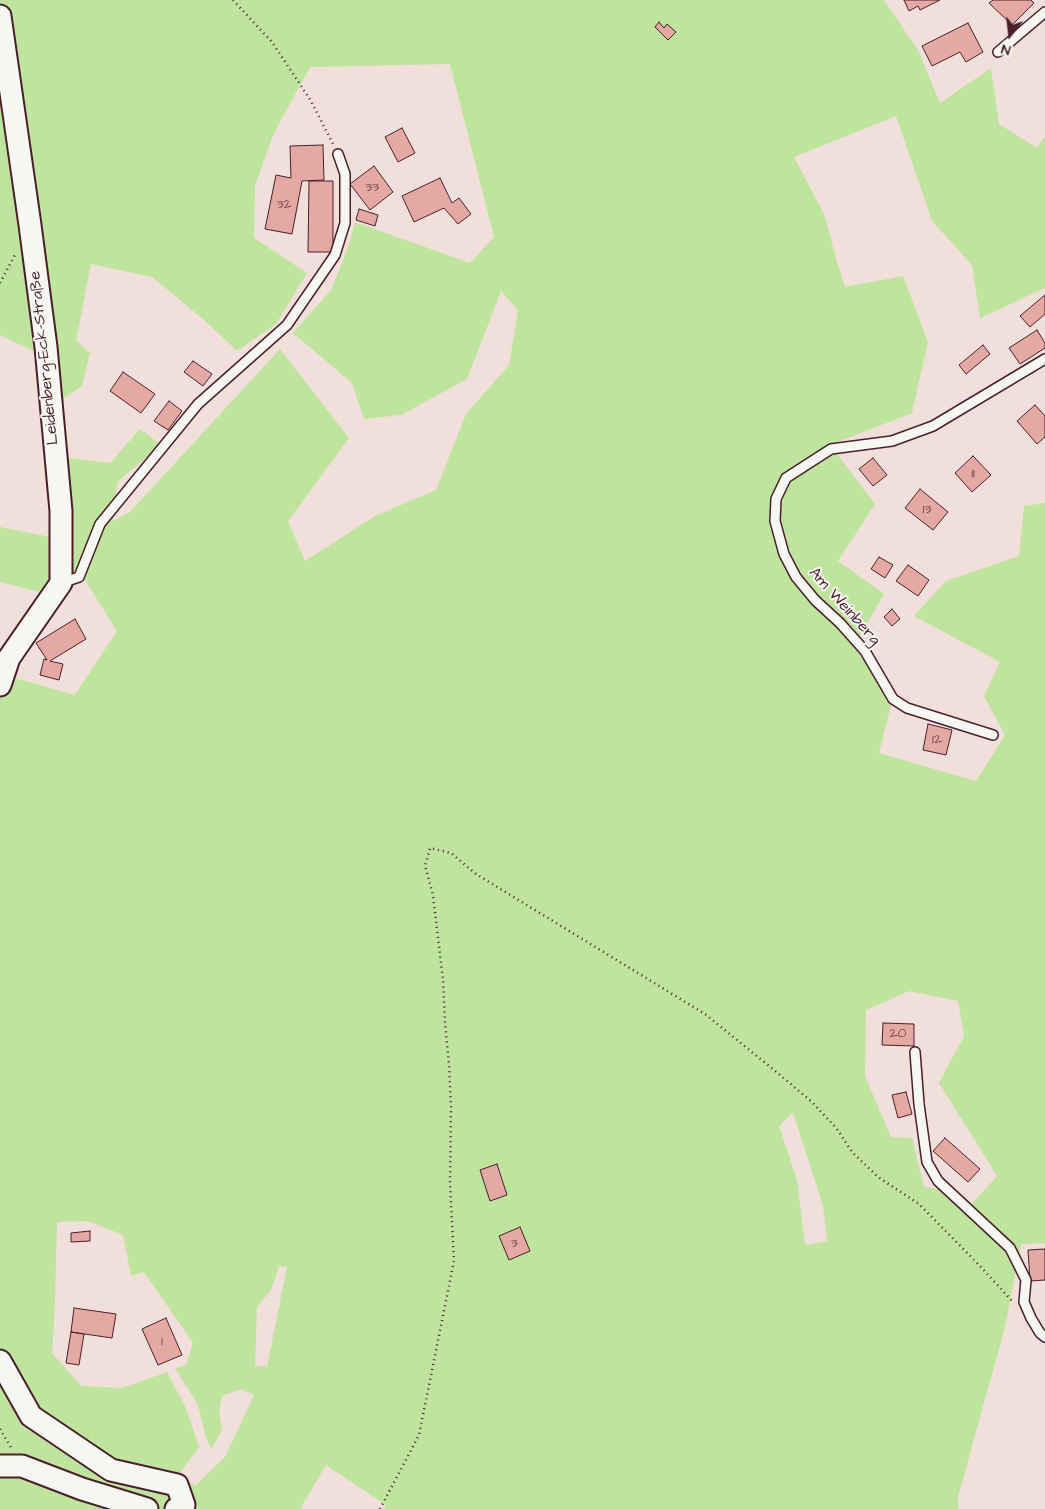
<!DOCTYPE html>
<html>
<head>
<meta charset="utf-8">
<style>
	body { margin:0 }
	#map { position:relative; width:1045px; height:1509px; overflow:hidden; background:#f1dfda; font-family:"Architects Daughter",sans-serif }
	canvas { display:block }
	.north { position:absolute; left:985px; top:10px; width:50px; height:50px; -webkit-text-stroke:4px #f6f6f2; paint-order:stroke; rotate:196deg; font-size:14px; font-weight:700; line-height:20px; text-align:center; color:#4a1f2b }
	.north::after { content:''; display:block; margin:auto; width:18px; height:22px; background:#4a1f2b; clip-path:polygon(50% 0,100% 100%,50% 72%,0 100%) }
</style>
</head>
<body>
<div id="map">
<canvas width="1045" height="1509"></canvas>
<div class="north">N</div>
</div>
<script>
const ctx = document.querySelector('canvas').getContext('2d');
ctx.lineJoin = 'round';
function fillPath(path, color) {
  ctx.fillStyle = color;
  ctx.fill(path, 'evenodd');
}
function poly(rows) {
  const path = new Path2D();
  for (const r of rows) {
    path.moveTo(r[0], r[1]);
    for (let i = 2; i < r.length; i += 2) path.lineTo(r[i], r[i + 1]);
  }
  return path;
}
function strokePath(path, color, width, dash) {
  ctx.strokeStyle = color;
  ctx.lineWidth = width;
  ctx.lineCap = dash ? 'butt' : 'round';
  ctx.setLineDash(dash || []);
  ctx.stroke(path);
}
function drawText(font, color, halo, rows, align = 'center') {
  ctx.font = font + ' "Architects Daughter",sans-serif';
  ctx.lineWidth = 4;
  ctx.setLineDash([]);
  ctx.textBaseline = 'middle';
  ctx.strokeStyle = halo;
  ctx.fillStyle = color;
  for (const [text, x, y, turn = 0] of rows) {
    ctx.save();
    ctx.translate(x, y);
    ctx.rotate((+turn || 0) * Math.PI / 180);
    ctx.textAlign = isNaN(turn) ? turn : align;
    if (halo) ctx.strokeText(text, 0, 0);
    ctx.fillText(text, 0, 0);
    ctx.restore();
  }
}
fillPath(poly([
	[0,0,884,0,918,50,940,103,991,68,999,124,1037,148,1045,136,1045,288,980,318,972,265,932,221,896,116,794,157,825,216,836,259,845,287,903,276,928,342,912,413,830,445,875,504,838,561,884,594,855,645,891,705,879,753,976,781,1005,735,984,696,1000,662,914,616,946,581,1019,556,1024,506,1045,503,1045,1243,1021,1244,1005,1327,958,1497,958,1509,384,1509,386,1505,326,1465,300,1509,0,1509,0,674,75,695,117,631,85,580,45,593,0,582,0,527,70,541,60,457,110,463,140,429,161,445,117,482,113,521,130,512,280,349,349,438,288,521,305,561,375,516,436,490,466,414,509,365,518,310,501,291,467,379,401,415,364,419,352,383,300,339,292,334,331,290,348,247,355,222,470,263,494,237,450,64,310,67,274,133,255,185,254,238,307,273,276,324,237,351,203,319,152,277,91,264,76,341,90,353,82,386,55,404,50,359,0,335],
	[909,991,958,1001,964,1036,939,1083,997,1176,972,1204,958,1192,924,1187,912,1138,891,1137,865,1076,866,1010],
	[793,1112,823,1206,827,1241,805,1245,797,1180,779,1126],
	[88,1221,123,1235,131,1276,144,1272,193,1343,186,1365,175,1368,198,1405,206,1438,211,1449,222,1430,219,1413,222,1396,241,1389,254,1395,225,1457,195,1486,179,1474,199,1447,185,1406,167,1372,122,1388,81,1386,52,1353,55,1303,57,1222],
	[279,1266,287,1267,267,1367,255,1366,257,1307,271,1290]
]), '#bfe49e');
const building = poly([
	[904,0,940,0,920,10,918,6,909,11,904,0],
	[993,0,1031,0,1034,3,1012,25,989,3,993,0],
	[659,22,664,28,667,24,676,32,668,40,655,27,659,22],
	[968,23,983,52,966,62,960,52,932,66,922,46,968,23],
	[402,128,415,153,398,162,385,137,402,128],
	[323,145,324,180,302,181,292,234,265,229,276,175,291,178,290,146,323,145],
	[374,166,393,192,370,210,350,184,374,166],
	[440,178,452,203,459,198,471,214,458,224,444,208,414,222,402,196,440,178],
	[309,181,333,181,333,252,308,252,309,181],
	[359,209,378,215,375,226,356,220,359,209],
	[1045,295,1045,314,1030,327,1020,316,1045,295],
	[1037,330,1045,343,1045,348,1020,364,1009,348,1037,330],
	[983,345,990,354,966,374,959,365,983,345],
	[193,361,212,374,203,386,184,372,193,361],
	[123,372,155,394,141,413,110,391,123,372],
	[169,401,182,411,168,430,154,421,169,401],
	[1035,405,1045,416,1045,437,1037,444,1017,421,1035,405],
	[973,456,991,475,972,492,955,473,973,456],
	[873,458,887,475,873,486,859,469,873,458],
	[920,489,948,512,933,530,905,508,920,489],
	[879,557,893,565,885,578,871,569,879,557],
	[908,565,929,580,918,596,896,581,908,565],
	[892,609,900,619,892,626,884,617,892,609],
	[75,619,86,639,50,661,63,664,59,680,40,675,44,659,47,660,36,643,75,619],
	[928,724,952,730,946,755,923,750,928,724],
	[883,1023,914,1024,914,1046,882,1045,883,1023],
	[906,1092,912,1114,898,1118,892,1095,906,1092],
	[945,1138,980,1169,968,1182,933,1151,945,1138],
	[497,1164,507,1195,490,1201,480,1170,497,1164],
	[520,1227,530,1251,509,1260,499,1236,520,1227],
	[90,1231,90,1241,71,1242,71,1233,90,1231],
	[1045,1249,1045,1280,1030,1281,1028,1250,1045,1249],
	[74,1308,116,1314,112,1338,71,1332,74,1308],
	[166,1318,182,1355,158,1365,142,1329,166,1318],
	[71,1332,84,1334,79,1365,66,1363,71,1332]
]);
fillPath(building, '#e4a9a3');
strokePath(building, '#4a1f2b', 1);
const service = poly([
	[998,52,1045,12],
	[61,583,79,577,100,524,198,404,287,325,335,255,345,223,345,174,338,154],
	[993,735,907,708,893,699,865,651,840,623,815,600,796,577,784,554,775,521,776,499,786,478,831,449,892,441,933,426,1045,359],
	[915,1052,919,1104,927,1162,938,1181,1010,1248,1026,1280,1024,1302,1031,1318,1040,1333,1045,1337]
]);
const tertiary = poly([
	[0,16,30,225,46,347,61,511,61,583,9,658,0,685],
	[0,1361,31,1416,111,1470,177,1485,184,1505,176,1509],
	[0,1466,22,1466,82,1489,147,1509]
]);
strokePath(service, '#4a1f2b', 12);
strokePath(tertiary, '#4a1f2b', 25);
strokePath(poly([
	[233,0,272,42,311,101,333,144],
	[0,283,16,253],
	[0,1429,12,1449],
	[380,1509,419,1435,454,1261,450,1184,451,1107,449,1065,445,1023,443,980,433,895,425,866,430,848,451,853,476,874,705,1014,774,1070,812,1102,837,1129,852,1152,878,1177,919,1204,980,1266,1012,1301]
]), '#4a1f2b', 2.5, [1, 4]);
strokePath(service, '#f6f6f2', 9);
strokePath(tertiary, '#f6f6f2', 21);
drawText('14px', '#704249', null, [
	["33",372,188],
	["32",284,205],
	["11",973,474],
	["13",927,510],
	["12",937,740],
	["20",898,1034],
	["3",514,1244],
	["1",162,1342]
]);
drawText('16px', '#4a1f2b', '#f6f6f2', [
	["Leidenberg-Eck-Straße",45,358,-96],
	["Am Weinberg",844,607,48]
]);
</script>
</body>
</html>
